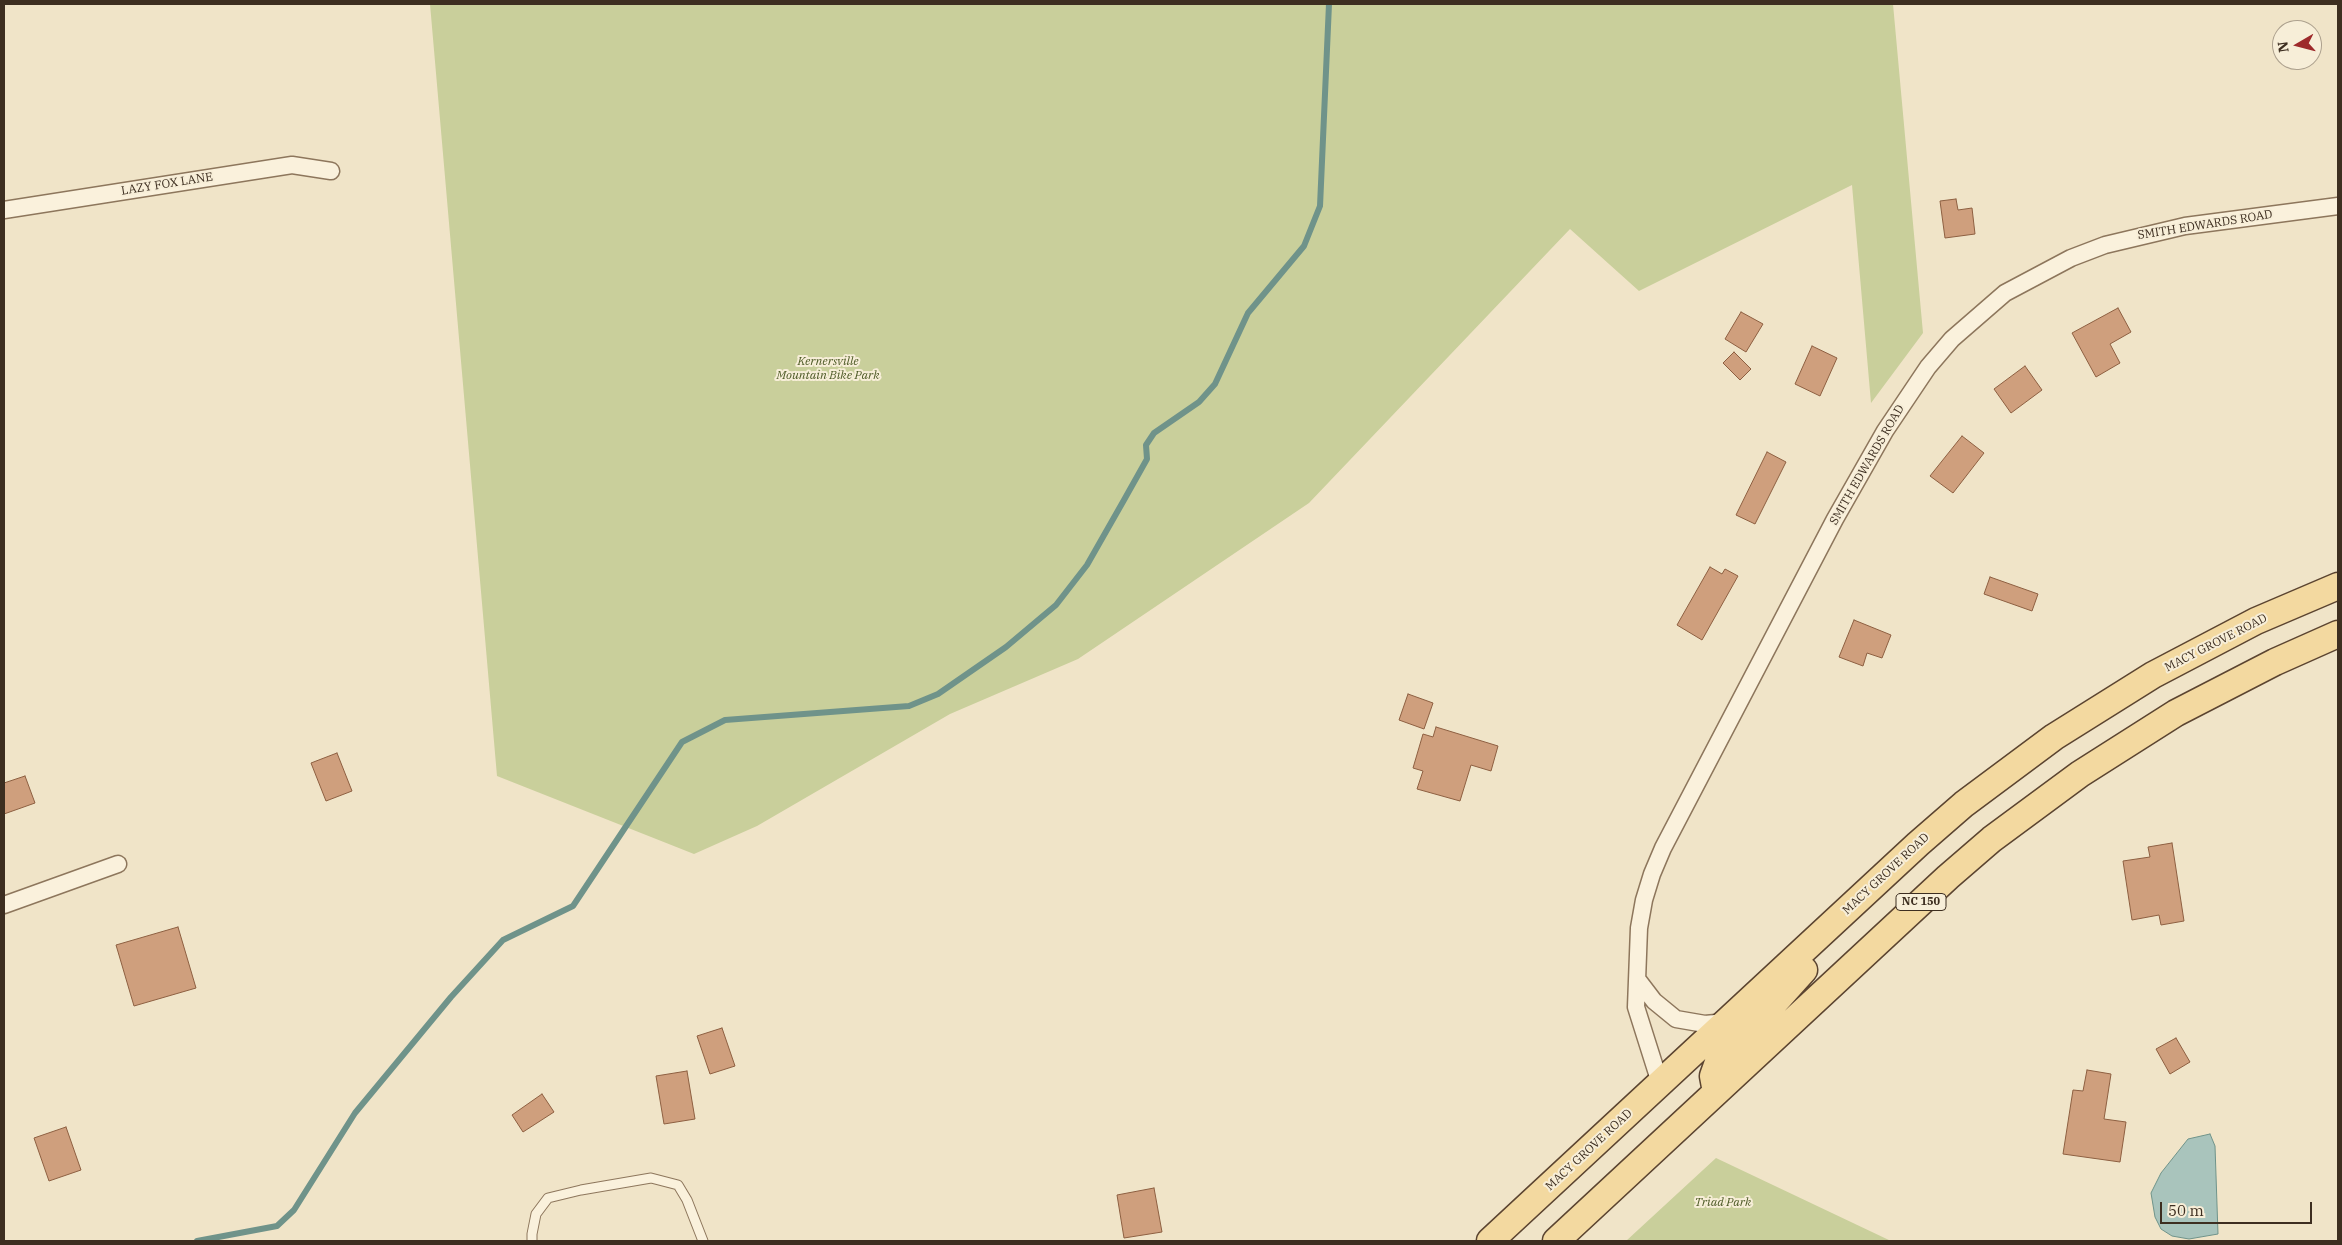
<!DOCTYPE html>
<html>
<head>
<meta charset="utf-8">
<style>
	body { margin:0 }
	#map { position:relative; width:2342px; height:1245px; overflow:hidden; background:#f0e4c8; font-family:"IBM Plex Serif",serif }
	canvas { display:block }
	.frame { position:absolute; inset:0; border:5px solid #3d2e20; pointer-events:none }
	.north { position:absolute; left:2272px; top:20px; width:50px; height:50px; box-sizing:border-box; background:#f7eed8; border:1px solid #ada18e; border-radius:50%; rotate:262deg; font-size:14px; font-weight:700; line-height:20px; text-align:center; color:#3d2e20 }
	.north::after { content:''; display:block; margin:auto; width:18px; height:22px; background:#9e2a2b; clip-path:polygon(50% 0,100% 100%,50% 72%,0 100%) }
	.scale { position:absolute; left:2160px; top:1202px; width:152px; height:22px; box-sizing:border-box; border:2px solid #3d2e20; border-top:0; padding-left:6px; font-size:15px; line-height:18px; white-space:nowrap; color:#3d2e20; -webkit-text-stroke:4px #f7eed8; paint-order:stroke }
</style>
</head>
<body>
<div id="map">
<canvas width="2342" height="1245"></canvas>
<div class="frame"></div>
<div class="north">N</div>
<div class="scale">50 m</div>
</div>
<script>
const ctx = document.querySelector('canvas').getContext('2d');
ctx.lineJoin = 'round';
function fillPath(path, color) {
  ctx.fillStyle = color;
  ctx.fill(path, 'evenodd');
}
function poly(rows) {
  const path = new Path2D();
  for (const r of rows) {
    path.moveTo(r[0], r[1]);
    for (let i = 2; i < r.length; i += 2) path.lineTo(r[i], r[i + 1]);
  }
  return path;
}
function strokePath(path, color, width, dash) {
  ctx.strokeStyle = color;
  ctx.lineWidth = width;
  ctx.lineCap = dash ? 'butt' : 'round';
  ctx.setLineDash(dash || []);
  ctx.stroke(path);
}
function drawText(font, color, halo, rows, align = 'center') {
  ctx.font = font + ' "IBM Plex Serif",serif';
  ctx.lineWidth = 4;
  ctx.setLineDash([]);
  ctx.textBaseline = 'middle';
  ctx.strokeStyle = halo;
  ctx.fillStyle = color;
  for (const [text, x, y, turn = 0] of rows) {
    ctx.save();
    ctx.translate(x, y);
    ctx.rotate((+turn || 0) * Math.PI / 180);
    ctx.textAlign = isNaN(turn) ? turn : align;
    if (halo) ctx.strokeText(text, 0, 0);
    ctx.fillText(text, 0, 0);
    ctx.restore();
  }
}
fillPath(poly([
	[430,4,1893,4,1923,333,1871,403,1852,185,1639,291,1570,229,1309,503,1078,659,950,714,757,826,694,854,497,776],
	[1716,1158,1891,1241,1626,1241]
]), '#c9cf9b');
const water = poly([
	[2210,1134,2215,1146,2218,1234,2189,1239,2172,1236,2161,1229,2155,1217,2151,1193,2161,1173,2188,1139,2210,1134]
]);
fillPath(water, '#a9c4bc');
strokePath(water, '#6f938a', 1);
strokePath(poly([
	[197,1241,277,1226,294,1210,355,1113,451,997,503,940,573,906,682,742,725,720,909,706,938,694,1006,647,1056,605,1087,565,1124,500,1147,459,1146,445,1154,433,1199,402,1215,384,1248,313,1304,246,1320,206,1329,4]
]), '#6f938a', 6);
const building = poly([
	[1956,199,1958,210,1972,208,1975,234,1945,238,1940,201,1956,199],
	[2118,308,2131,332,2110,344,2120,363,2096,377,2072,333,2118,308],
	[1741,312,1763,324,1746,352,1725,339,1741,312],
	[1812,346,1837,358,1820,396,1795,384,1812,346],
	[1734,352,1751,369,1740,380,1723,363,1734,352],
	[2025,366,2042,390,2011,413,1994,389,2025,366],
	[1962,436,1984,453,1953,493,1930,476,1962,436],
	[1767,452,1786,462,1755,524,1736,515,1767,452],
	[1710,567,1722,574,1725,569,1738,576,1702,640,1677,625,1710,567],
	[1990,577,2038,594,2032,611,1984,594,1990,577],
	[1854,620,1891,635,1882,658,1867,653,1863,666,1839,657,1854,620],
	[1408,694,1433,703,1424,729,1399,720,1408,694],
	[1436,727,1498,746,1491,771,1471,765,1460,801,1417,789,1423,771,1413,768,1423,734,1433,737,1436,727],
	[337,753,352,791,326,801,311,763,337,753],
	[25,776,35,803,4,814,4,783,25,776],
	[2172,843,2184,921,2161,925,2159,915,2132,920,2123,861,2150,857,2148,847,2172,843],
	[178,927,196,988,134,1006,116,945,178,927],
	[722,1028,735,1066,710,1074,697,1036,722,1028],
	[2176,1038,2190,1062,2170,1074,2156,1049,2176,1038],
	[2087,1070,2111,1074,2104,1119,2126,1122,2120,1162,2063,1154,2073,1090,2083,1091,2087,1070],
	[687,1071,695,1119,664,1124,656,1076,687,1071],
	[542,1094,554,1112,523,1132,512,1115,542,1094],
	[66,1127,81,1170,49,1181,34,1138,66,1127],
	[1154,1188,1162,1232,1124,1238,1117,1195,1154,1188]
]);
fillPath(building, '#cf9f7d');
strokePath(building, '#8d5f41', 1);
const service = poly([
	[532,1241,532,1234,536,1214,548,1198,581,1190,651,1178,678,1185,687,1200,703,1241]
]);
const minor = poly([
	[4,210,292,165,331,171],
	[4,905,118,864],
	[1638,980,1654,1001,1676,1019,1705,1024,1726,1022],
	[1660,1083,1636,1007,1639,928,1644,900,1652,874,1663,848,1835,519,1885,431,1928,367,1952,339,2005,293,2071,258,2105,245,2185,226,2338,206]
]);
const primary = poly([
	[1716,1092,1713,1076,1718,1062,1750,1030,1804,970],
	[1490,1241,1918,844,1964,804,2054,737,2153,675,2256,621,2338,586],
	[1556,1241,1948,877,1992,839,2080,774,2176,713,2275,662,2338,634]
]);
strokePath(service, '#8d765c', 11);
strokePath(minor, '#8d765c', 19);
strokePath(primary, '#5b4430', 29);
strokePath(service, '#faf1dc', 9);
strokePath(minor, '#faf1dc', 16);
strokePath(primary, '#f3d9a0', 26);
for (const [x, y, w] of [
	[1921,902,50]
]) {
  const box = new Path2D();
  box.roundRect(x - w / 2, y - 8.5, w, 17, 4);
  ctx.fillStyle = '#f7eed8';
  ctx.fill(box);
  strokePath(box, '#3d2e20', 1);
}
drawText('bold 11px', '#3d2e20', null, [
	["NC 150",1921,902]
]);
drawText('12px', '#3d2e20', '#f7eed8', [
	["LAZY FOX LANE",167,184,-9],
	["SMITH EDWARDS ROAD",2205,225,-9],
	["SMITH EDWARDS ROAD",1867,465,-60],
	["MACY GROVE ROAD",2216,643,-27],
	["MACY GROVE ROAD",1886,874,-43],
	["MACY GROVE ROAD",1589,1150,-43]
]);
drawText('italic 12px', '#4d5a26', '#f7eed8', [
	["Kernersville",828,362],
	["Mountain Bike Park",828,376],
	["Triad Park",1723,1203]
]);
</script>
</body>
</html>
